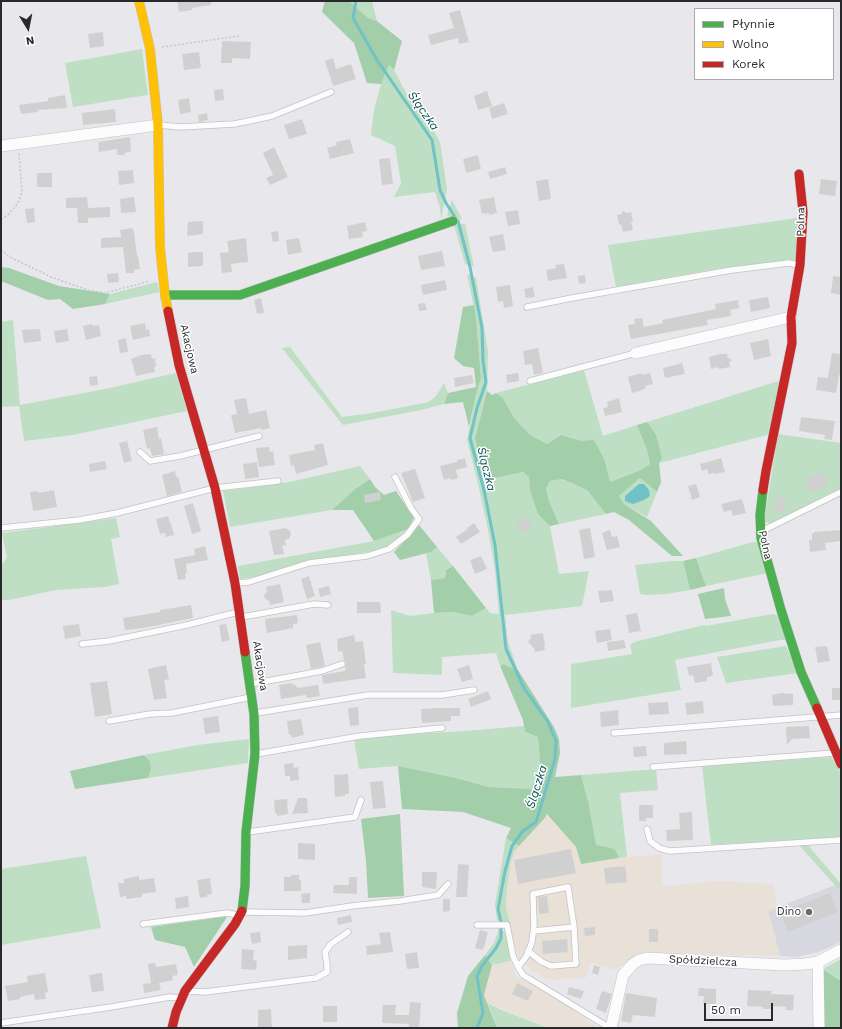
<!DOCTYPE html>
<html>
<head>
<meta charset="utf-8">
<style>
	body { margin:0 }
	#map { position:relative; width:842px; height:1029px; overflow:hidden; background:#e8e8ec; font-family:"Work Sans",sans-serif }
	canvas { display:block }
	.frame { position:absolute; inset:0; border:2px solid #29292c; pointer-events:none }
	.legend { position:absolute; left:694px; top:8px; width:140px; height:72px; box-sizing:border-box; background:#fff; border:1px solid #a9a9ab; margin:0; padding:5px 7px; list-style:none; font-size:12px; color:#29292c }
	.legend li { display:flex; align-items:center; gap:8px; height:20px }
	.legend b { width:20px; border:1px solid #a9a9ab }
	.north { position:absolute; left:8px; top:8px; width:40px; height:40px; -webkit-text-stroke:3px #fff; paint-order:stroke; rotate:170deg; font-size:11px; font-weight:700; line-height:16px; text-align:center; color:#29292c }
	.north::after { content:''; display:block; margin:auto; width:14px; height:18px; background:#29292c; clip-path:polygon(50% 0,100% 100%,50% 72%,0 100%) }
	.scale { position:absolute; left:704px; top:1003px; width:69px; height:18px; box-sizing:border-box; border:2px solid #29292c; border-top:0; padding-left:5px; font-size:12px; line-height:14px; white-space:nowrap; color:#29292c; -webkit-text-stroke:3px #fff; paint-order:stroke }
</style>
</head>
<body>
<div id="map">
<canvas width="842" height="1029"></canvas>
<div class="frame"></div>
<ul class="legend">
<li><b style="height:5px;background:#4caf50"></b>Płynnie</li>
<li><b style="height:5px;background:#ffc107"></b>Wolno</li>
<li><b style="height:5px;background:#c62828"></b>Korek</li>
</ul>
<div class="north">N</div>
<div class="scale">50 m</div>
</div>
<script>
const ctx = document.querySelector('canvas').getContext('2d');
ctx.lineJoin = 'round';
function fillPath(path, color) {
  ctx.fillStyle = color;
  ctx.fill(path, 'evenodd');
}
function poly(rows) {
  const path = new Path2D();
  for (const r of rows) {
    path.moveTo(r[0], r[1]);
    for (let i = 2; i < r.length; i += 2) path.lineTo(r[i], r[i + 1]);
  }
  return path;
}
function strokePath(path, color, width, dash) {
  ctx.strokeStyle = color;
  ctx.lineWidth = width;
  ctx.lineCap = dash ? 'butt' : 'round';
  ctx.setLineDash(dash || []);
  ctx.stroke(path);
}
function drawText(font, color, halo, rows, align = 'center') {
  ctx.font = font + ' "Work Sans",sans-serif';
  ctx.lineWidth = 3;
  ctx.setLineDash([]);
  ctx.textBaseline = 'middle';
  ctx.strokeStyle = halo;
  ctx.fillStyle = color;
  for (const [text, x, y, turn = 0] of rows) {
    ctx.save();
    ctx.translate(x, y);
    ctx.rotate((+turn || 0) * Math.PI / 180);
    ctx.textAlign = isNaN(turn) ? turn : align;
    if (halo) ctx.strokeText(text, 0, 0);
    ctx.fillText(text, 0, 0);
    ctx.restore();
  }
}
fillPath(poly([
	[835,885,841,892,841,942,819,952,797,957,780,956,768,911]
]), '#d7d7e0');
fillPath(poly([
	[547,813,576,847,581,864,627,857,662,854,662,886,718,881,774,884,777,908,768,911,780,956,697,954,636,956,616,970,591,963,586,978,549,980,533,972,518,957,506,907,507,887,511,861,515,851],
	[510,961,517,977,548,992,599,1028,548,1028,488,1003,484,995,492,965]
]), '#e9e1d8');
fillPath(poly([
	[349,1,372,1,377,21,368,18],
	[142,49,148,95,73,107,65,63],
	[389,65,394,70,412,104,429,122,440,142,447,189,441,220,440,208,435,192,394,197,401,183,395,146,371,135,374,110,381,84],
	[452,200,462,219,453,219,447,215],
	[797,218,796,260,722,268,616,287,608,245],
	[465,224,474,267,465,264,454,225],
	[467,274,476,278,488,352,487,391,475,439,485,480,523,472,529,476,530,490,538,513,550,526,559,574,589,571,582,606,505,615,508,642,518,670,503,664,500,666,496,653,442,657,442,675,393,673,391,610,410,616,434,613,453,612,472,616,486,608,490,613,499,614,495,571,490,540,479,488,467,440,476,394,481,378,476,318],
	[157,282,159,292,105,304,110,294],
	[13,320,20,405,105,389,176,373,187,411,73,435,24,441,19,406,1,407,1,322],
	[290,347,342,417,372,413,429,402,436,396,444,383,448,393,444,404,421,410,343,425,282,348],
	[584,370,603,436,637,425,647,450,650,464,641,470,610,482,605,461,582,441,561,435,547,444,530,435,514,418,503,398,496,393],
	[782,380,771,434,659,463,647,422],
	[778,434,841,443,841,488,770,524,764,521],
	[360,466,370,479,355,489,332,510,230,527,223,491,289,482],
	[640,478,657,492,647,517,624,504,619,496],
	[561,479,587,490,606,514,559,524,549,501,546,489,550,481],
	[116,518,120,537,111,539,119,584,105,587,56,590,9,600,1,600,1,566,7,558,2,533],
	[408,529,390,545,381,550,309,561,261,576,240,579,238,566,374,541],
	[753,542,757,542,768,573,706,586,696,558],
	[437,547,453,566,446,570,445,578,431,580,426,553,431,552],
	[672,561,683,561,690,590,667,594,646,595,640,594,635,565],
	[772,614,777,615,787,640,780,640,675,660,681,690,571,708,571,664,632,654,630,645,634,642,704,625,706,626],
	[786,646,798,673,726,683,717,657],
	[524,726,525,732,538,737,540,763,534,789,489,787,452,777,398,766,359,769,354,740,393,735,465,731],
	[249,739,248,763,148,778,151,769,150,761,144,755,197,745],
	[831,757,841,772,841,837,711,845,702,766],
	[656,769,658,790,620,793,627,857,619,858,615,849,596,846,589,805,581,775],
	[506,838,519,846,515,851,511,861,507,887,506,907,510,924,497,920,495,904],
	[799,845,808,845,841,884,841,892],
	[86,856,101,928,1,945,1,869],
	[498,928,505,932,511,958,510,961,492,965,485,955,494,943,498,932],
	[841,959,841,981,824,970,825,968],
	[488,1003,499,1009,548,1028,497,1028]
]), '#bedfc3');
fillPath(poly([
	[325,1,349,1,368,18,377,21,402,41,394,70,389,65,381,84,367,83,354,43,322,12],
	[1,267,9,268,59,286,110,294,105,304,73,309,60,299,48,300,1,281],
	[474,305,476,318,481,378,476,394,469,427,463,402,444,404,448,393,476,387,474,368,463,366,454,358,463,307],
	[487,391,492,395,496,393,503,398,514,418,530,435,547,444,561,435,582,441,594,440,605,461,610,482,641,470,650,464,647,450,637,425,647,422,656,435,662,458,659,463,661,482,657,492,640,478,619,496,624,504,651,521,683,556,672,556,629,520,614,512,606,514,587,490,562,479,550,481,546,489,549,501,559,524,550,526,538,514,530,490,529,477,523,472,485,480,475,439],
	[370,479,375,487,384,495,396,491,414,518,408,529,374,541,353,510,332,510,355,489],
	[419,525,437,547,431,552,400,560,394,552],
	[696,558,706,586,690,590,683,561],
	[453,566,486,608,472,616,453,612,434,613,431,580,445,578,446,570],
	[724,588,725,599,731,616,705,619,698,594],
	[503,664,518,670,554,727,559,739,560,753,555,777,581,775,589,805,596,845,615,849,619,858,581,864,576,847,547,814,544,819,519,846,506,838,511,828,463,812,402,809,398,766,452,777,489,787,534,789,540,763,538,737,525,732,523,720,500,666],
	[144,755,150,761,151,769,148,778,75,789,70,771],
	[400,814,404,896,368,898,366,861,361,819],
	[222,917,227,917,194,967,185,947,155,940,151,927],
	[485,955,492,965,484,995,497,1028,458,1028,457,1013,468,976],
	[824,970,841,981,841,1028,823,1028]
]), '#a2cea9');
fillPath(poly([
	[639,484,644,484,649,490,650,496,644,500,633,504,625,501,625,496]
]), '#71c2c7');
strokePath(poly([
	[356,1,353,18,377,60,432,140,440,190,446,203,455,217],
	[458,221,470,267,482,328,483,361,486,382,477,408,470,438,484,490,495,545,506,649,524,688,548,722,556,741,555,759,536,822,523,831,512,846,505,871,498,909,501,922],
	[477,1028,483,1013,477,976,482,966,496,948,501,938,501,927]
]), '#71c2c7', 3);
fillPath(poly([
	[177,1,211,1,211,5,192,8,192,10,179,12],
	[460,10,469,42,459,44,458,38,431,45,428,35,454,28,449,13],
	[103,32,104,46,90,48,88,34],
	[222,41,251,42,250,59,232,58,232,63,221,63],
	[199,52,201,68,184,70,182,54],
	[333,58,336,69,351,64,356,79,333,86,325,61],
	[223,89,224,100,215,101,214,90],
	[487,91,492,106,478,110,474,96],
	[65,95,67,108,38,110,38,112,21,114,19,105,48,101,48,98],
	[189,98,191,112,180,114,178,100],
	[504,103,508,114,492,119,489,108],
	[115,109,116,122,83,125,82,113],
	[207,113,208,120,199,122,198,115],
	[302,119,307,134,289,139,284,125],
	[130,137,131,152,124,153,125,155,117,155,117,149,99,152,98,142],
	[350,139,354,153,330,159,327,148,337,145,336,142],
	[274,147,288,177,270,185,266,178,273,175,263,153],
	[478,155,481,169,466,173,463,159],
	[390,158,393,184,382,185,379,159],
	[505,167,507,174,490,179,488,172],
	[133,170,134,183,119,185,118,171],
	[37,173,52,173,52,187,37,187],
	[548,179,551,199,539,201,536,181],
	[821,179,837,181,835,196,819,194],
	[87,197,88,208,110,207,110,217,88,218,88,223,78,223,77,208,66,208,66,198],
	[134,197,136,212,121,213,120,199],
	[494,197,497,213,489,215,489,213,482,214,479,200],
	[34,208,35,222,27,223,25,209],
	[518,210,520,224,508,226,505,212],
	[623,211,627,213,631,212,633,222,631,222,633,230,623,232,621,224,619,225,617,215,621,214],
	[203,221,203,234,187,236,188,222],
	[365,222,367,231,362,232,363,237,349,239,347,226],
	[133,228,133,231,134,231,137,256,138,256,140,269,134,270,134,273,126,273,123,247,101,248,101,238,121,237,120,230],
	[278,231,279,241,273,242,271,232],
	[503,234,506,250,493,252,489,237],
	[246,238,248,262,231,264,232,272,222,273,220,253,229,252,227,241],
	[299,238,302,252,288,255,286,240],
	[442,251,445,266,421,270,418,256],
	[194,252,203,252,203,266,188,267,188,253],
	[564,264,567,278,548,281,546,270,556,268,555,265],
	[118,273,119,282,108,283,107,274],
	[585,275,586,283,579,284,578,276],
	[833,276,841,277,841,295,831,293],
	[445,280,447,290,423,295,421,285],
	[510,285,513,306,504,308,503,301,498,302,496,287],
	[533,287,535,297,526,298,524,289],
	[768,297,770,308,751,312,749,300],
	[261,298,264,313,257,314,254,300],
	[738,300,739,308,730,310,731,316,707,320,708,325,631,339,628,325,635,324,634,319,642,318,644,327,663,323,662,320,716,309,715,304],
	[425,303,427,310,419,311,418,304],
	[145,323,146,330,149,329,150,336,133,340,130,326],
	[92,324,93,326,99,325,101,336,86,340,83,326],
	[40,329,41,341,24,343,22,330],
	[67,329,69,341,56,343,54,331],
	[126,338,128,352,120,353,118,340],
	[768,339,771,356,754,360,750,343],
	[538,348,543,373,534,375,532,364,525,365,523,351],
	[832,353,841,354,841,375,839,375,836,393,816,390,818,377,828,378],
	[151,354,152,359,155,358,156,367,154,367,155,372,136,376,131,359,141,355],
	[721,354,727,354,728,358,732,360,729,363,730,367,719,369,718,367,711,369,709,357],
	[682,363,685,374,665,378,663,368],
	[518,373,519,381,507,383,506,375],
	[641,373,642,375,650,373,653,384,645,386,645,389,632,393,628,377],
	[472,375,474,383,455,387,454,378],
	[97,376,98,385,90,386,89,377],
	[246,398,249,414,266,410,270,428,261,430,261,428,235,433,231,415,237,414,234,400],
	[619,398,622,412,605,416,603,408,608,407,607,402],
	[801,417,835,421,832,440,824,439,825,435,799,431],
	[157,427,159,439,161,438,164,454,152,456,150,448,147,449,143,430],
	[127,441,132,461,124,463,119,443],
	[323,443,328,465,296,474,294,465,291,466,289,455,315,450,314,445],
	[269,447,270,452,273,451,275,465,259,467,256,448],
	[465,458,467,467,456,470,458,478,451,480,450,478,444,480,440,466,457,462,457,460],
	[721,458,725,472,714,474,714,473,708,474,707,469,702,471,700,464],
	[105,461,107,469,90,472,89,464],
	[257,462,259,477,245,479,243,464],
	[415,469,425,498,413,502,401,473],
	[175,471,176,477,178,476,182,492,167,496,162,475],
	[821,472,823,475,827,477,826,481,828,485,813,493,811,490,806,488,808,484,806,480],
	[696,484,700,497,692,500,688,486],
	[54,490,57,507,33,511,30,492,38,491,38,493],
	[380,492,381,500,365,503,364,495],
	[777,497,785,498,783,513,775,512],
	[742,499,746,513,733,516,731,510,724,512,721,504],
	[193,503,201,531,192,534,184,506],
	[168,516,170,523,171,523,174,535,166,537,165,533,160,534,156,519],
	[530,519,532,530,519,532,518,520],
	[474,523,480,532,461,544,456,537,468,529,467,528],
	[286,528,290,531,291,535,289,539,285,540,286,545,282,546,284,554,274,555,269,531],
	[590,528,595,557,584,559,579,530],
	[610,530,612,537,617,536,620,547,607,550,602,533],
	[841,530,841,541,825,543,826,550,810,552,809,540,812,540,812,534,814,533,814,532],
	[205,546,208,560,186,564,187,573,185,573,186,579,178,580,174,559,195,555,194,549],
	[481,556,487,569,475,574,470,560],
	[309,576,315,596,307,599,301,579],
	[280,584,284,602,270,605,269,601,265,599,264,595,267,592,266,587],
	[329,586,331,594,320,597,318,589],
	[612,590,614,601,600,603,598,591],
	[357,602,380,602,381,613,357,613],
	[191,605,193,618,144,628,125,630,123,618,160,612,160,610],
	[637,613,641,631,629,633,626,615],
	[297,615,298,623,293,624,293,628,267,633,265,619],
	[79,624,81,636,65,639,63,626],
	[226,624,230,640,222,642,219,625],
	[610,629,612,640,597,643,595,631],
	[543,633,545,646,544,646,545,650,535,652,534,648,533,648,532,646,528,642,531,638,530,635],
	[354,635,355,642,363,641,366,664,364,664,366,678,323,684,322,675,345,671,346,663,344,660,342,651,338,652,337,639],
	[624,640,626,648,608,651,607,642],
	[320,642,325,666,311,669,306,645],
	[827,646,830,661,818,663,815,647],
	[711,663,713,676,707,677,707,681,695,683,693,675,689,676,687,667],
	[166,665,169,679,164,680,167,698,154,700,148,669],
	[469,665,473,679,462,682,457,669],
	[107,681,112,714,95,717,90,683],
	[292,683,293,685,296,685,297,688,318,685,320,696,307,698,306,695,281,699,279,685],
	[832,688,841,688,841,700,832,700],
	[488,691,491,699,471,707,468,699],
	[781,693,793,694,793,705,773,706,772,695],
	[703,701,704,713,687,715,685,703],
	[668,702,669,714,649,715,648,703],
	[358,707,359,725,350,726,348,708],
	[437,708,460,708,460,716,451,716,451,721,422,723,421,709],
	[618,710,619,725,601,727,600,712],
	[218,716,220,732,205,734,203,718],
	[301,719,304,735,292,738,291,735,289,735,287,721],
	[809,726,810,738,792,739,787,745,786,727],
	[686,741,687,754,664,755,664,743],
	[646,746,647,756,634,757,633,747],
	[293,763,294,768,298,767,299,780,290,781,290,776,285,776,284,764],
	[348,774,349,794,345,794,345,796,335,797,334,775],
	[383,781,386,808,373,809,370,782],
	[298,798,307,798,308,813,292,814],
	[287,799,288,814,278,816,276,813,275,813,274,800],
	[639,805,653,805,653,818,646,818,646,821,639,821],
	[692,812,693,840,667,841,666,830,680,829,679,813],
	[298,843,315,844,315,860,298,859],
	[571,849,576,873,518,884,514,860],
	[458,864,469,865,467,897,456,897],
	[625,866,627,882,606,884,604,868],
	[422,872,437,872,436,889,422,887],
	[291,875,299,875,299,880,301,880,301,891,284,891,284,877,291,877],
	[139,876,139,880,154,878,156,892,142,894,142,897,127,899,126,896,120,897,118,883,124,883,124,879],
	[349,877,357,877,357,894,333,893,334,885,349,885],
	[210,878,212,894,207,895,207,897,200,898,197,880],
	[310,893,310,903,302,903,301,894],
	[830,893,838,912,788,932,780,912],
	[188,896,189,907,176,909,175,898],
	[547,896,549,913,539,914,538,897],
	[443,899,450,899,450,911,443,912],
	[351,915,352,922,338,925,337,918],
	[595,927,595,935,585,936,584,928],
	[649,929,658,929,658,942,649,942],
	[480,930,488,932,483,950,475,948],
	[260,932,261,942,252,944,250,933],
	[390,932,393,952,367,955,366,946,381,944,379,933],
	[567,939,568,952,543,954,542,941],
	[307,945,307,958,288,960,288,946],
	[242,949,254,950,253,960,257,961,256,970,241,969],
	[417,952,419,968,407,969,405,954],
	[155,963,156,967,176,964,178,975,172,976,173,980,159,983,161,990,144,993,143,984,151,983,148,964],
	[594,965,600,967,598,975,592,973],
	[45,973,48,992,45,993,46,999,35,1000,34,994,20,997,20,999,8,1001,5,986,28,982,27,976],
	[102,973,104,991,92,992,89,975],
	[517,983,533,991,528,1001,512,994],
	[569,987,584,991,581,999,567,994],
	[699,988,716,989,716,1004,703,1004,704,996,698,996],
	[748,990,772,991,771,994,794,995,793,1010,786,1010,786,1007,771,1006,771,1009,763,1009,763,1007,747,1006],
	[602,991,612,994,606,1013,596,1009],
	[626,993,657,998,655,1017,633,1015,631,1023,621,1021],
	[410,1002,421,1003,419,1028,409,1028,409,1024,382,1023,383,1005,396,1005,395,1015,409,1015],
	[323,1006,337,1006,337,1022,323,1022],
	[271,1009,272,1028,258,1028,258,1010]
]), '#d1d0d1');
const lane = poly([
	[159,125,180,127,234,124,249,121,272,116,331,92],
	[527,307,572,298,732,270,789,263,799,265],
	[530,381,636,353],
	[140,452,150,461,180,456,259,436],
	[1,528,79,520,117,513,215,488,278,481],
	[762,531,841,492],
	[237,583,249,582,309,563,367,556,389,549,407,535,419,519,411,508,395,477],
	[242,617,314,604,328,605],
	[82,644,109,641,187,625,238,612],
	[251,684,322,671,342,664],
	[256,713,368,695,442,695,474,690],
	[109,721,150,714,172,713,251,697],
	[614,733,841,715],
	[256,754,360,736,442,728],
	[653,767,834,753],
	[647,829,650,841,659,848,670,851,841,840],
	[248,832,355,817,361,800],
	[244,912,305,913,352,906,400,901,438,895,448,884],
	[143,924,227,913,238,915],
	[477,925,507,925,513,956,518,967,523,975,610,1028],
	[534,931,574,927],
	[518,967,526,957,532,942,534,925,533,894,568,887,574,927,576,964,551,966,542,962,528,951],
	[188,991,205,992,316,978,327,972,327,964,325,952,331,944,348,932],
	[1,1023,111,1007,170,997,180,998]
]);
const street = poly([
	[1,146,158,125],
	[636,353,791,317],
	[818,962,819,1028],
	[611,1028,623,975,633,964,639,960,647,958,784,965,805,964,818,962,841,950]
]);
const fast = poly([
	[165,295,240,295,453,221],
	[763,490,760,515,761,538,781,610,801,672,817,708],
	[242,911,245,886,246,832,255,754,254,714,245,652]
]);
const slow = poly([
	[139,1,150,49,158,125,160,247,165,295,168,311]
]);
const jam = poly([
	[168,311,179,365,215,488,235,583,245,652],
	[763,490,766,471,792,343,791,317,800,265,803,212,799,174],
	[817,708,841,764],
	[172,1028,176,1012,185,991,235,924,242,911]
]);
strokePath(lane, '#c2c2c4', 7);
strokePath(street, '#c2c2c4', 12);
strokePath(fast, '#c2c2c4', 10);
strokePath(slow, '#c2c2c4', 10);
strokePath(jam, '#c2c2c4', 10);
strokePath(poly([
	[162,47,239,36],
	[1,219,8,215,18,203,22,192,19,153],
	[1,250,8,256,51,277,88,290,105,293,150,281]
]), '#c6c6c7', 1.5, [2, 2]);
strokePath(lane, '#fcfcfc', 5.5);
strokePath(street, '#fcfcfc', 11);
strokePath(fast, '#4caf50', 9);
strokePath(slow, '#ffc107', 9);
strokePath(jam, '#c62828', 9);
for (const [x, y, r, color] of [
	[809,912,4,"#6c6c6f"]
]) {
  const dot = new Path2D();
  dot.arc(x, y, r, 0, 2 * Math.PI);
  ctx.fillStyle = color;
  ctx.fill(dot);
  strokePath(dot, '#fff', 1.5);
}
drawText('11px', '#29292c', '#fff', [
	["Polna",801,222,-89],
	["Akacjowa",189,349,77],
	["Polna",765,545,78],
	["Akacjowa",260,666,81],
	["Spółdzielcza",703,961,3]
]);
drawText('11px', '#29292c', '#fff', [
	["Dino",801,912]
], 'right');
drawText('italic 12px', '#034b4e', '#fff', [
	["Ślączka",423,111,55],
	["Ślączka",486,469,76],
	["Ślączka",537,787,-73]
]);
</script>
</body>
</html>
